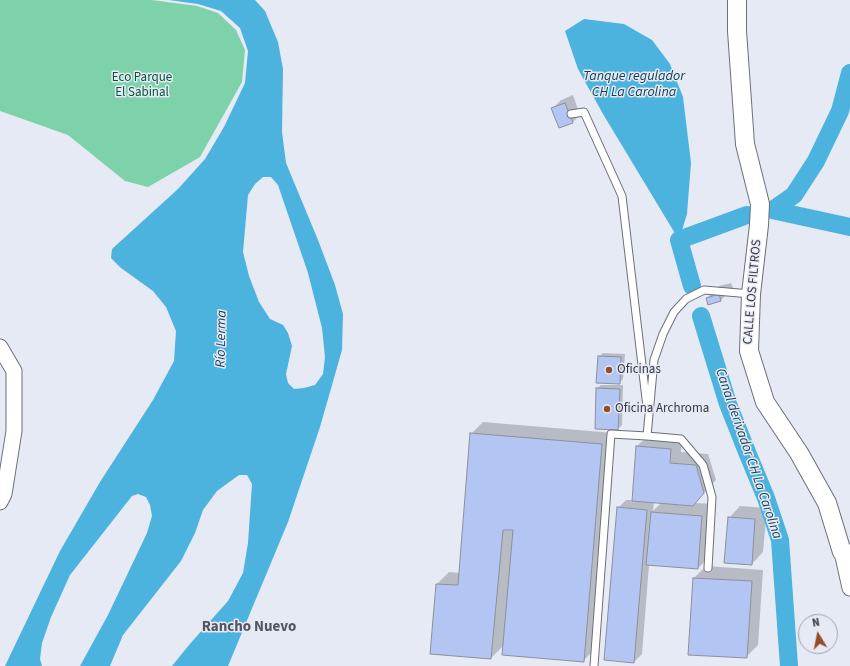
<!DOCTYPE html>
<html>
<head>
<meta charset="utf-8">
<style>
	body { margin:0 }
	#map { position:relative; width:850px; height:666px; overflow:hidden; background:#e5eaf5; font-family:"Source Sans 3",sans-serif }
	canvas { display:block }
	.north { position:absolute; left:798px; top:614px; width:40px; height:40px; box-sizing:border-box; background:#e5eaf5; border:1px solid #9fa3ab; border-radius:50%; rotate:350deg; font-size:11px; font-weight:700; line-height:16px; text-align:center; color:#36383d }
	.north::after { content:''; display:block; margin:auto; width:14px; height:18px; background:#944d27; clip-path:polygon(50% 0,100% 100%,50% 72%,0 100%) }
</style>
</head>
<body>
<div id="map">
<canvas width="850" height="666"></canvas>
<div class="north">N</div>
</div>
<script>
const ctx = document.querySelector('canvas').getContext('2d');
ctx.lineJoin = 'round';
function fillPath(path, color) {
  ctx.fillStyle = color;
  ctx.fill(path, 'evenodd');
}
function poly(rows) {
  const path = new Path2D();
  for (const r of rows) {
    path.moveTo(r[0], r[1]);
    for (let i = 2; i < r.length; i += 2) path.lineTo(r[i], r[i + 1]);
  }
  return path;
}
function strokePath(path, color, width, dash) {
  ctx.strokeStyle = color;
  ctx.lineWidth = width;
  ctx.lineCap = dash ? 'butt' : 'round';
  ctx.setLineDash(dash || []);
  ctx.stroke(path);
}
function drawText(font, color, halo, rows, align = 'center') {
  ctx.font = font + ' "Source Sans 3",sans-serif';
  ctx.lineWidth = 3;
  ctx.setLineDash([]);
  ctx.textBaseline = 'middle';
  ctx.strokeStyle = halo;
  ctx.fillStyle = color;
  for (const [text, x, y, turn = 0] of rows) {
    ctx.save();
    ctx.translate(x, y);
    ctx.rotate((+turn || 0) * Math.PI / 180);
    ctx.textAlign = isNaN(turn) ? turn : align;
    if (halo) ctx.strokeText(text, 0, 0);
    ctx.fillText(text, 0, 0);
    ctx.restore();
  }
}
fillPath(poly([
	[0,0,152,0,197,6,218,13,236,30,245,50,242,82,200,157,148,187,125,181,68,135,0,111]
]), '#7dd2aa');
fillPath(poly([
	[169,0,255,0,265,11,278,42,283,69,282,132,286,163,318,240,335,285,343,314,342,350,320,427,288,522,228,666,172,666,189,645,228,601,243,573,248,543,252,484,247,475,239,475,217,491,203,510,195,533,181,561,123,635,110,666,80,666,108,615,147,533,152,516,150,505,146,497,138,494,132,496,70,575,51,617,42,643,40,659,42,666,5,666,60,551,100,482,153,400,174,361,176,331,166,307,153,291,121,268,111,258,112,249,178,189,205,159,224,127,245,83,248,51,240,28,221,11,198,4],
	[263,177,271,177,278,185,308,273,322,328,325,357,323,374,315,385,304,388,294,389,288,383,286,374,292,346,288,333,283,325,270,319,259,302,249,276,243,252,248,195,255,184],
	[584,19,624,24,652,40,670,64,683,97,691,163,687,214,679,240,603,114,578,69,565,31]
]), '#4cb2de');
fillPath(poly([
	[573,95,580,115,572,123,553,108,561,100],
	[731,283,733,288,721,300,709,303,707,298,719,286],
	[603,353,625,354,623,379,619,383,599,357],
	[601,385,623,385,622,425,618,429,597,388],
	[483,422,614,433,595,649,583,661,504,645,491,658,431,653,437,584,449,572,460,573,471,434],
	[649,435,682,437,681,452,708,454,716,480,695,503,714,504,710,556,698,568,649,565,642,654,634,662,618,508,626,500,633,500,637,446],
	[654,502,662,502,653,511],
	[740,506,767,508,763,552,752,564,729,518],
	[706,566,763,570,758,645,746,657,694,578]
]), '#0003');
strokePath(poly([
	[774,209,794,195,816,161,840,111,850,73],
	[772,210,850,227],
	[692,286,679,240,747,215],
	[701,316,728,404,747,452,766,498,780,540,789,666]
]), '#4cb2de', 18);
const building = poly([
	[565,103,573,123,559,128,551,108,565,103],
	[719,294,721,301,708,305,706,298,719,294],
	[598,356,621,357,620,384,596,383,598,356],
	[596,388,620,389,618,430,595,429,596,388],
	[470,433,602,444,584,662,502,655,513,530,503,530,491,659,430,654,436,584,458,585,470,433],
	[636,446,671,449,670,463,696,465,704,493,693,506,632,501,636,446],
	[617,507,647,510,634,663,604,660,617,507],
	[651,512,702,516,698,569,646,565,651,512],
	[728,517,755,519,752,565,724,563,728,517],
	[693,578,752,581,747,658,688,655,693,578]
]);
fillPath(building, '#b3c5f3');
strokePath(building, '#8c909b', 1);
const service = poly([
	[571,114,584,112,622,196,647,407],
	[647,436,681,439,703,465,712,497,708,568],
	[594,666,611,434,647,436,654,360,663,334,674,312,686,299,704,290,751,294]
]);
const minor = poly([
	[0,347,14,371,14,431,4,494,0,502],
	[850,552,842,552,850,588]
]);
const tertiary = poly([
	[737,0,737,31,745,144,760,204,759,225,751,294,749,351,765,402,799,453,827,503,842,552]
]);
strokePath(service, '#6b6f78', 9);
strokePath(minor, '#6b6f78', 17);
strokePath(tertiary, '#6b6f78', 20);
strokePath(service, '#fff', 7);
strokePath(minor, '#fff', 15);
strokePath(tertiary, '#fff', 18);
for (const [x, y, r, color] of [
	[609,370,4,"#944d27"],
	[607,409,4,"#944d27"]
]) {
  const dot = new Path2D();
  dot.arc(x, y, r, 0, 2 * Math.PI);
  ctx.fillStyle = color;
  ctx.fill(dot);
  strokePath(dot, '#e5eaf5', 1.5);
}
drawText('13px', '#04563a', '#e5eaf5', [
	["Eco Parque",142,78],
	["El Sabinal",142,93]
]);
drawText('13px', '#36383d', '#e5eaf5', [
	["CALLE LOS FILTROS",753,292,-85]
]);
drawText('13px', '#36383d', '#e5eaf5', [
	["Oficinas",617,370],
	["Oficina Archroma",615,409]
], 'left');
drawText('italic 14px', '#133f52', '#e5eaf5', [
	["Tanque regulador",634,77],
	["CH La Carolina",634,93],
	["Río Lerma",222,339,-89],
	["Canal derivador CH La Carolina",748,454,71]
]);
drawText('bold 15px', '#535660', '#e5eaf5', [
	["Rancho Nuevo",249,628]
]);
</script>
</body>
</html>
